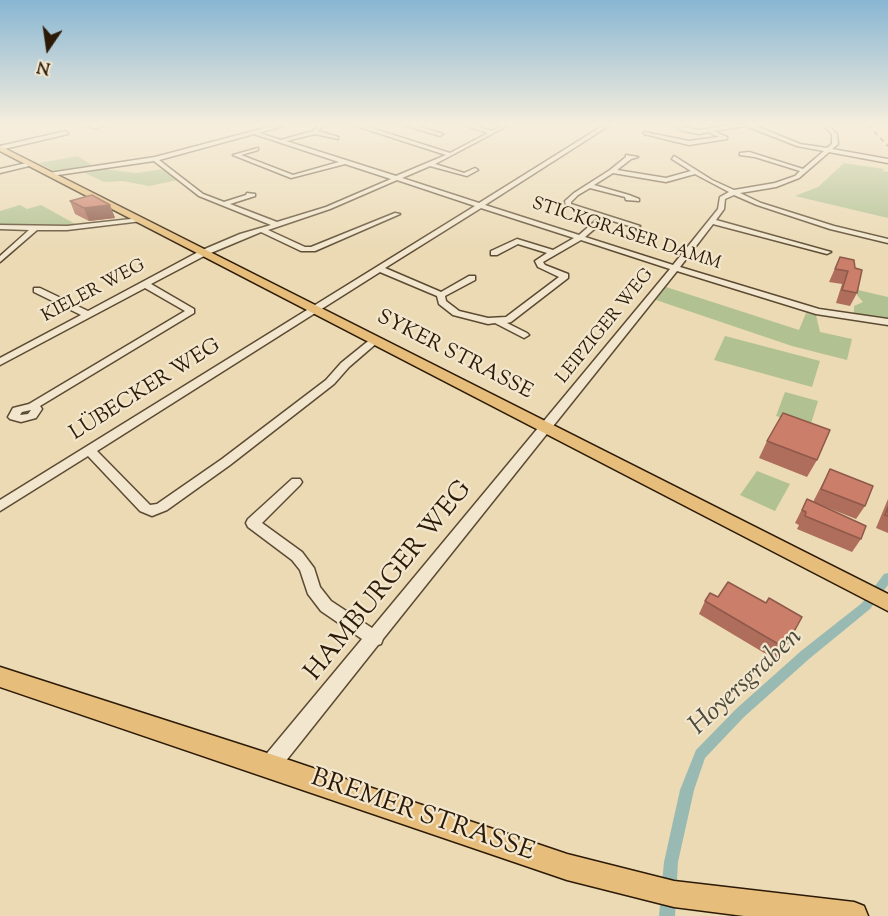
<!DOCTYPE html>
<html>
<head>
<meta charset="utf-8">
<style>
	body { margin:0 }
	#map { position:relative; width:888px; height:916px; overflow:hidden; background:#ebdab4; font-family:"Sorts Mill Goudy",serif }
	canvas { display:block }
	.north { position:absolute; left:18px; top:18px; width:60px; height:60px; -webkit-text-stroke:4px #f2e7ce; paint-order:stroke; rotate:193deg; font-size:16px; font-weight:700; line-height:24px; text-align:center; color:#2c1a06 }
	.north::after { content:''; display:block; margin:auto; width:21px; height:27px; background:#2c1a06; clip-path:polygon(50% 0,100% 100%,50% 72%,0 100%) }
</style>
</head>
<body>
<div id="map">
<canvas width="888" height="916"></canvas>
<div class="north">N</div>
</div>
<script>
const ctx = document.querySelector('canvas').getContext('2d');
ctx.lineJoin = 'round';
function fillPath(path, color) {
  ctx.fillStyle = color;
  ctx.fill(path, 'evenodd');
}
function poly(rows) {
  const path = new Path2D();
  for (const r of rows) {
    path.moveTo(r[0], r[1]);
    for (let i = 2; i < r.length; i += 2) path.lineTo(r[i], r[i + 1]);
  }
  return path;
}
function strokePath(path, color, width, dash) {
  ctx.strokeStyle = color;
  ctx.lineWidth = width;
  ctx.lineCap = dash ? 'butt' : 'round';
  ctx.setLineDash(dash || []);
  ctx.stroke(path);
}
function drawText(font, color, halo, rows, align = 'center') {
  ctx.font = font + ' "Sorts Mill Goudy",serif';
  ctx.lineWidth = 4.5;
  ctx.setLineDash([]);
  ctx.textBaseline = 'middle';
  ctx.strokeStyle = halo;
  ctx.fillStyle = color;
  for (const [text, x, y, turn = 0] of rows) {
    ctx.save();
    ctx.translate(x, y);
    ctx.rotate((+turn || 0) * Math.PI / 180);
    ctx.textAlign = isNaN(turn) ? turn : align;
    if (halo) ctx.strokeText(text, 0, 0);
    ctx.fillText(text, 0, 0);
    ctx.restore();
  }
}
fillPath(poly([
	[78,156,92,165,62,172,54,171,39,163],
	[844,163,884,169,883,171,888,172,888,218,795,196,818,187],
	[97,168,136,173,164,169,178,180,149,186,123,181,104,182,85,173],
	[20,205,27,209,41,205,79,226,0,226,0,211],
	[666,287,799,330,806,313,816,315,820,332,852,339,847,360,792,346,656,300],
	[858,290,888,297,888,318,854,314,854,306,863,302,857,295],
	[725,336,820,361,812,387,714,360],
	[785,392,818,401,810,427,776,416],
	[757,471,790,484,775,511,740,495]
]), '#b1c192');
strokePath(poly([
	[81,125,95,129,112,125]
]), '#6d7a6e', 1.5);
fillPath(poly([
	[888,573,888,585,870,609,809,659,744,717,705,758,694,790,678,862,675,916,659,916,664,862,680,790,696,750,736,709,801,651,862,603,884,574,888,573]
]), '#99bab3');
const minor = poly([
	[276,125,285,125,259,133,281,140,313,131,319,125,324,125,318,131,338,137,338,139,315,134,286,141,396,176,446,155,353,125,362,125,450,153,488,133,463,125,472,125,492,131,502,125,509,125,435,164,464,173,475,168,478,170,467,176,430,166,402,178,479,203,604,125,610,125,485,205,579,235,600,217,566,206,565,201,574,193,610,170,626,157,626,155,638,157,631,159,617,170,666,178,691,171,672,159,674,156,712,180,734,190,775,183,795,176,800,171,755,157,740,155,740,153,749,152,803,169,824,151,797,146,746,126,713,131,727,137,727,139,689,145,644,134,644,132,689,141,719,137,708,132,699,134,683,131,670,125,699,130,732,125,754,125,800,144,827,148,832,144,832,134,823,125,828,125,837,134,838,144,832,149,888,159,888,163,829,152,799,178,776,187,740,193,761,203,834,226,888,239,888,243,830,229,757,205,734,195,725,199,724,209,716,220,831,252,827,254,713,224,680,267,819,309,888,319,888,325,816,314,677,271,383,639,381,644,378,645,277,772,270,774,263,772,261,765,263,758,362,639,321,611,308,594,300,570,292,560,248,527,246,523,248,519,292,479,300,479,302,482,300,485,262,523,302,552,314,568,320,587,331,601,372,628,670,269,581,240,543,262,545,265,568,274,568,278,511,322,507,323,527,333,529,335,524,338,495,323,488,324,453,315,439,304,437,296,380,272,97,451,150,505,157,504,222,459,326,380,341,363,372,338,378,338,378,342,349,367,334,384,230,465,167,510,152,516,140,511,88,456,0,511,0,500,475,206,397,180,330,209,268,230,305,247,311,247,395,213,400,214,315,251,301,251,261,232,206,255,151,284,194,309,194,313,40,406,42,409,36,418,21,422,10,419,8,417,13,408,29,404,185,311,145,288,0,365,0,358,81,315,34,292,34,288,40,288,88,311,200,251,240,234,271,225,199,196,154,161,51,176,49,173,155,157,276,125],
	[254,134,339,162,293,175,241,155,258,150,258,148,233,155,291,178,345,164,391,179,326,207,277,222,230,204,255,196,255,194,247,193,246,195,224,202,203,194,159,160,254,134],
	[613,173,666,182,695,174,729,192,720,197,718,209,673,265,585,237,606,219,636,228,640,226,571,204,571,202,578,195,590,188,625,197,626,200,639,201,639,199,629,195,594,185,613,173],
	[481,208,574,238,553,250,517,239,491,251,491,255,497,255,518,244,547,253,535,261,538,267,559,277,506,317,488,318,459,311,446,301,445,296,475,280,475,276,469,276,441,292,385,268,481,208],
	[31,410,28,414,20,415,22,412,31,410],
	[404,125,414,125,443,134,440,136,404,125],
	[66,131,68,134,0,150,0,146,66,131],
	[31,162,33,165,0,173,0,169,31,162],
	[140,218,143,220,142,221,67,230,37,230,0,262,0,256,29,230,0,229,0,225,67,226,140,218]
]);
const major = poly([
	[0,146,888,594,888,611,0,151,0,146],
	[0,667,292,761,567,854,674,881,854,902,864,906,868,916,744,916,674,907,567,880,0,687,0,667]
]);
strokePath(minor, '#5c4a32', 3);
strokePath(major, '#2c1a06', 3);
fillPath(minor, '#f2e7ce');
fillPath(major, '#e6bd7a');
strokePath(poly([
	[868,125,888,146]
]), '#2c1a06', 1.5, [4.5, 4.5]);
fillPath(poly([
	[70,201,110,205,115,218,89,221,75,214],
	[840,257,854,260,857,293,850,306,836,303,842,284,829,282],
	[767,441,817,460,807,477,759,458],
	[830,469,865,506,856,519,813,502],
	[807,499,861,539,852,552,797,529,799,525,795,523],
	[888,499,888,533,876,528],
	[718,597,766,603,785,648,776,660,699,614,705,601]
]), '#af6d5b');
fillPath(poly([
	[110,205,115,218,89,221,84,208]
]), '#8e594a');
const building = poly([
	[92,195,110,205,84,208,70,201,92,195],
	[840,257,854,260,855,268,862,270,857,293,842,290,848,271,835,269,840,257],
	[783,413,830,430,817,460,767,441,783,413],
	[830,469,873,486,865,506,821,489,830,469],
	[807,499,866,526,861,539,805,516,806,512,802,510,807,499],
	[888,507,888,516,885,515,888,507],
	[728,582,766,603,769,598,802,617,785,648,705,601,710,593,718,597,728,582]
]);
fillPath(building, '#cb7f6a');
strokePath(building, '#8e594a', 1.5);
const sky = ctx.createLinearGradient(0, 0, 0, 254);
sky.addColorStop(0, '#88b6d3');
sky.addColorStop(0.49, '#f6eedd');
sky.addColorStop(1, '#f6eedd00');
ctx.fillStyle = sky;
ctx.fillRect(0, 0, 888, 254);
drawText('18px', '#2c1a06', '#f2e7ce', [
	["STICKGRASER DAMM",626,235,18],
	["KIELER WEG",94,292,-28],
	["LEIPZIGER WEG",606,327,-51]
]);
drawText('21px', '#2c1a06', '#f2e7ce', [
	["SYKER STRASSE",454,356,27],
	["LÜBECKER WEG",146,391,-32]
]);
drawText('26px', '#2c1a06', '#f2e7ce', [
	["HAMBURGER WEG",390,582,-51],
	["BREMER STRASSE",422,817,19]
]);
drawText('italic 27px', '#4d4a3a', '#f2e7ce', [
	["Hoyersgraben",747,683,-43]
]);
</script>
</body>
</html>
